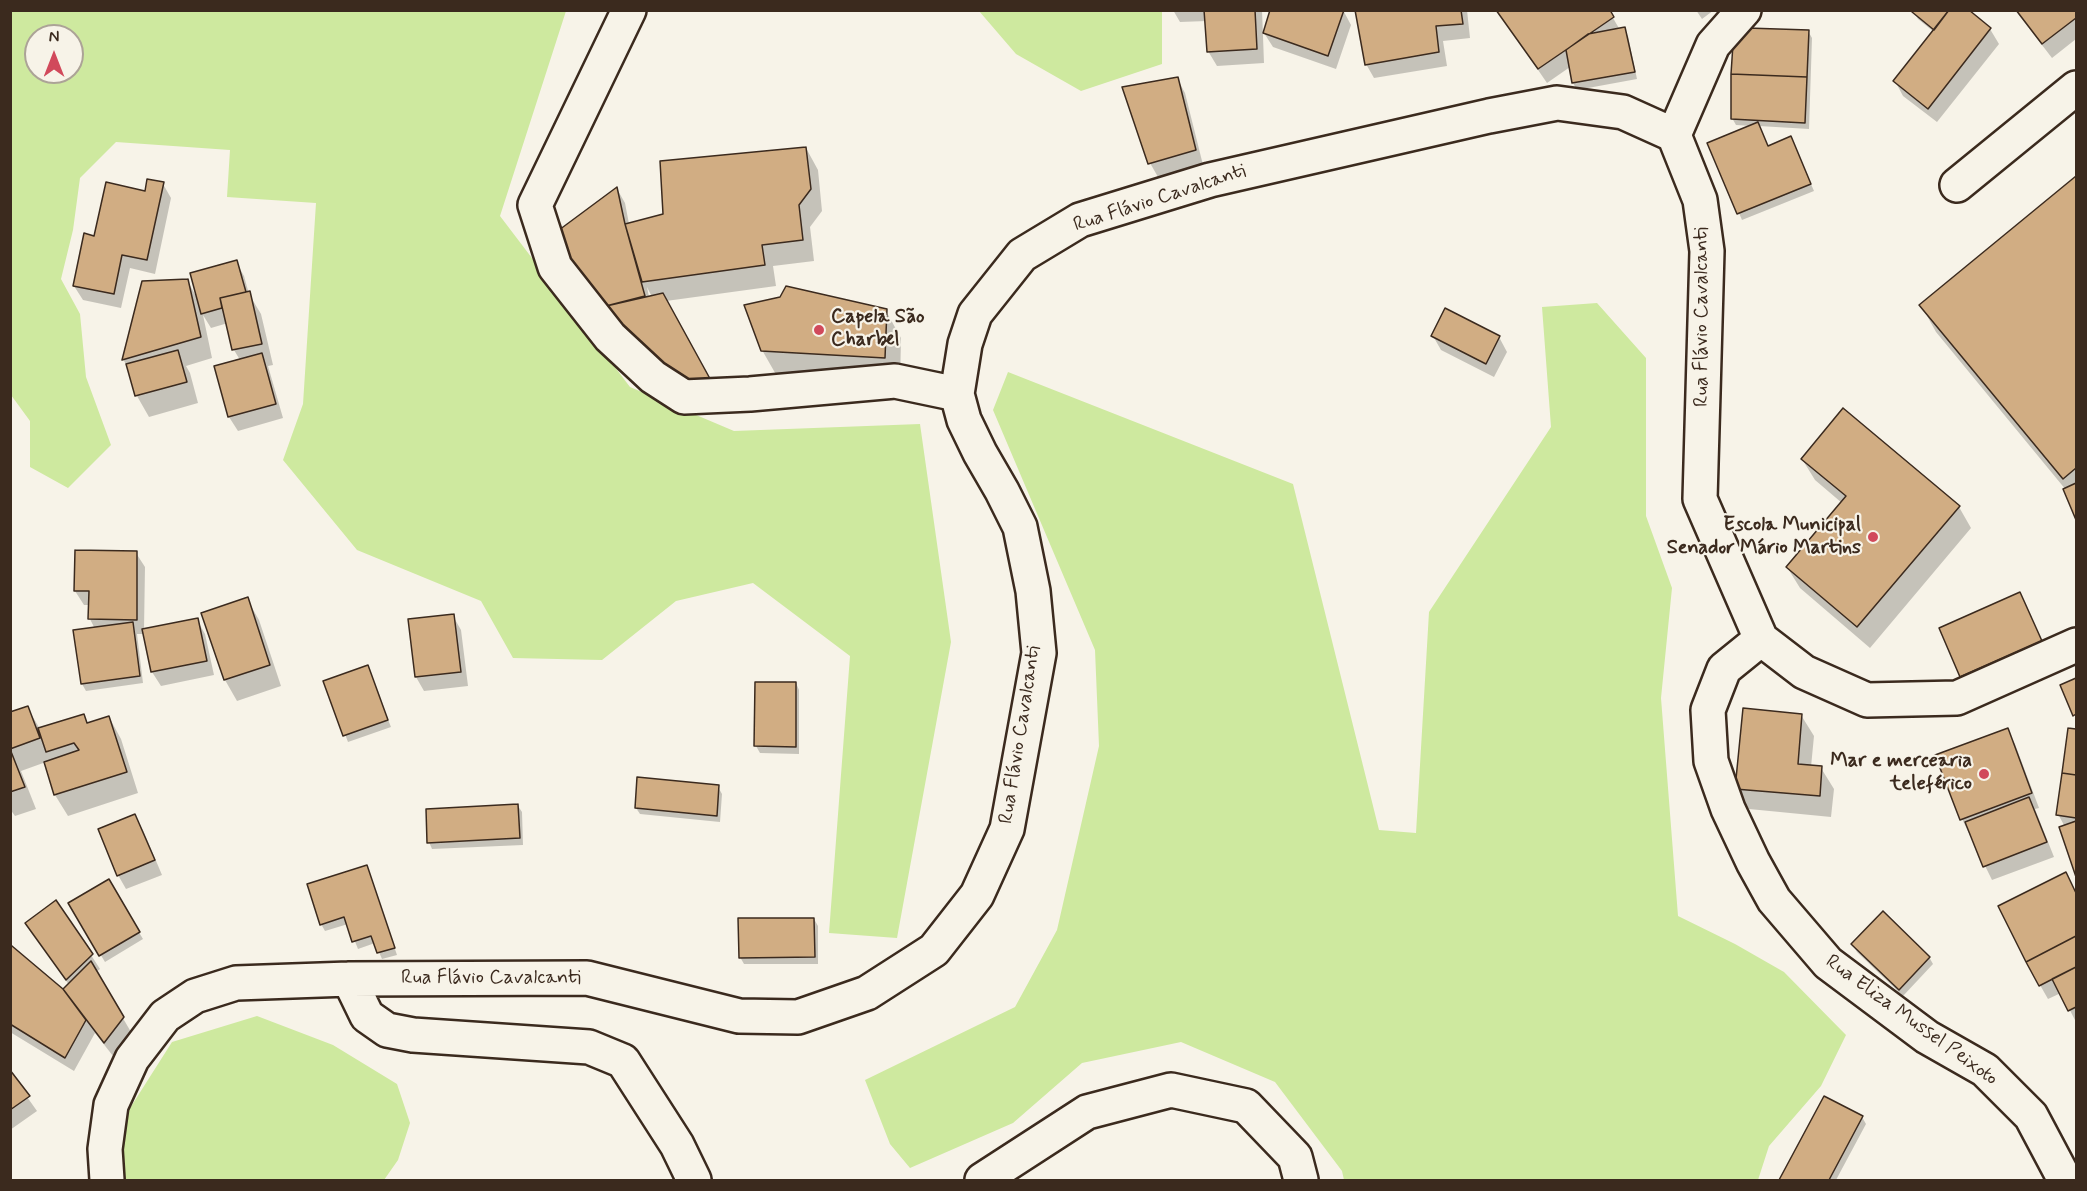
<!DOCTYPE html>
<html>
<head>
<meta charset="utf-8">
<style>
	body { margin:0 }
	#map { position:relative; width:2087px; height:1191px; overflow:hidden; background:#f7f3e8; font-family:Mynerve,sans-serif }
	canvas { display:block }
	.frame { position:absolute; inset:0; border:12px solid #3b2a1e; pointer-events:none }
	.north { position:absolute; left:24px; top:24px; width:60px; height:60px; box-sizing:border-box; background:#f7f3e8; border:2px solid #aca397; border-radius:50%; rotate:0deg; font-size:16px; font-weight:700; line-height:24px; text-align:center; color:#3b2a1e }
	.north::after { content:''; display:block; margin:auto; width:21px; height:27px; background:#d1495b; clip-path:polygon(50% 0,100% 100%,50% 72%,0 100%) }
</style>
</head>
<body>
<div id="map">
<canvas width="2087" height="1191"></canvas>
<div class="frame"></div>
<div class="north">N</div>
</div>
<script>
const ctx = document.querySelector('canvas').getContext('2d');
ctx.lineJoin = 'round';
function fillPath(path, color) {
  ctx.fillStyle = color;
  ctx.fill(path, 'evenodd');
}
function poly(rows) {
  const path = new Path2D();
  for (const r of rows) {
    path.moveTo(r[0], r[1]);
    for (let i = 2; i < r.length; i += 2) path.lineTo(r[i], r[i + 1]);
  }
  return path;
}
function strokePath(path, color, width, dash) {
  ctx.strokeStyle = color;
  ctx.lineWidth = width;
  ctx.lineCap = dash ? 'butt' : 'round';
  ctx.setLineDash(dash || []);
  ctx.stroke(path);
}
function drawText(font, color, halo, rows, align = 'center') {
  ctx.font = font + ' Mynerve,sans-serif';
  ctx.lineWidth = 4.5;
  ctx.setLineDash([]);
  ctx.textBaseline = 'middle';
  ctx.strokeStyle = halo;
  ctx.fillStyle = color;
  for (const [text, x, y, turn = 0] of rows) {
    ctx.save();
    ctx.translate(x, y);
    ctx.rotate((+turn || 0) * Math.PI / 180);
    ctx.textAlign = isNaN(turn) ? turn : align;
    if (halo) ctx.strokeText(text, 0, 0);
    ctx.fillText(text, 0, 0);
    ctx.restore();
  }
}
fillPath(poly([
	[11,11,566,11,500,216,630,387,734,431,920,424,951,642,897,938,829,933,850,656,753,583,676,601,602,660,513,658,481,601,357,550,283,460,303,404,316,203,227,197,230,150,116,142,80,178,73,230,61,279,80,314,86,377,111,445,68,488,30,467,30,421,11,395],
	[36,36,72,36,72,72,36,72],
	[979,11,1162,11,1162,64,1081,91,1016,54],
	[1597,303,1646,358,1646,516,1672,588,1661,698,1678,916,1735,944,1784,972,1846,1035,1821,1086,1769,1146,1758,1180,1344,1180,1342,1171,1275,1082,1181,1042,1082,1063,1013,1123,910,1168,890,1144,865,1080,1015,1007,1057,930,1099,746,1095,650,993,410,1008,372,1293,484,1379,830,1416,833,1429,612,1551,427,1542,307],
	[257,1016,333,1045,397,1084,410,1123,398,1160,384,1180,120,1180,119,1175,125,1116,172,1042]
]), '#cee99f');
fillPath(poly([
	[1173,10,1262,10,1264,63,1217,66,1208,51,1207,21,1180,22],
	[1343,10,1351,25,1336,69,1273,47,1264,33],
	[1357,10,1467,10,1470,38,1443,41,1447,66,1374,78,1366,64],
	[1497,10,1613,18,1620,30,1624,29,1628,36,1637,79,1577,90,1573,83,1570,67,1547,83],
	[1696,10,1714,10,1702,19],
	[1966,10,1990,29,1999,44,1937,122,1903,96,1895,81,1934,32,1918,19,1914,12],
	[2015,10,2076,10,2076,39,2052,58],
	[1808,31,1812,38,1809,129,1759,126,1768,147,1794,145,1814,191,1742,220,1709,144,1752,126,1736,125,1732,118],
	[1177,78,1185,93,1203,165,1158,177,1150,163],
	[806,148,818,170,822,211,810,227,814,261,773,266,776,286,666,301,694,404,577,278,617,189,625,203,629,224,665,216],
	[647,287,652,297,649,297],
	[2076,177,2076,516,2066,490,1936,332,1921,305],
	[163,184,171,198,155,274,130,268,121,308,83,300,74,286,146,193],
	[236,262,244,276,249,294,261,314,273,365,268,366,283,418,238,431,229,417,216,367,240,360,234,350,228,323,211,328,203,315,212,358,186,366,190,373,198,403,149,417,137,396,129,370,123,359,187,280,196,296],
	[886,311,901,338,900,384,778,378,762,350],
	[1433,336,1499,337,1507,352,1494,377,1441,350],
	[1844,410,1959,507,1971,528,1870,648,1800,588,1787,567,1842,503,1815,480,1802,459],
	[136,553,145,567,144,630,197,620,205,634,214,675,161,686,152,672,145,634,137,634,143,683,86,691,82,684,95,629,90,619,90,605,84,605,75,591],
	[2019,594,2049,656,1970,690,1962,676],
	[247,599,259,620,281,686,237,701,225,680],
	[453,616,461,630,468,686,424,691,416,677,409,621],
	[367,667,391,727,348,742,325,682],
	[2076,679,2076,719,2062,686],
	[756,683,796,683,799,690,799,754,760,753,756,746],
	[27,707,40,729,83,715,88,724,109,717,121,739,138,793,68,816,55,795,46,762,21,771,36,809,15,816,10,809,10,714],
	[1801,715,1814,736,1811,767,1821,768,1834,789,1831,817,1749,809,1737,788],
	[2070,729,2076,730,2076,872,2060,828,2065,827,2058,814],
	[2007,730,2015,744,2039,808,2035,809,2054,857,1992,880,1962,819,1937,756],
	[718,787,722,794,720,822,640,814,636,808],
	[518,806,522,812,523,845,432,849,429,842],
	[135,816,143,830,162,875,126,889,118,875],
	[367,867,397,955,382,959,375,943,358,949,348,924,325,931,321,924],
	[2065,874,2076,894,2076,1022,2061,993,2048,999,2040,985],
	[108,881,143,939,105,962,70,904],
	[814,919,818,926,818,964,744,964,740,957],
	[27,923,91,955,100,969,96,972,131,1032,113,1056,95,1033,74,1071,10,1032,10,987,63,991,69,985],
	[1853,945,1929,957,1933,964,1903,996,1857,952],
	[10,1073,37,1111,10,1130],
	[1824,1098,1862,1117,1866,1124,1836,1180,1780,1180]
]), '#0003');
const building = poly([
	[1204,10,1255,10,1257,49,1207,52,1204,10],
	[1270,10,1344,10,1328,56,1263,33,1270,10],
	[1355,10,1461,10,1463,24,1436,26,1439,52,1365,65,1355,10],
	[1496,10,1610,10,1614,17,1538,69,1496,10],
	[1914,10,1949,10,1934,30,1912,12,1914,10],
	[1949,10,1969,10,1991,28,1928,109,1893,81,1949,10],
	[2016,10,2076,10,2076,18,2042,44,2016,10],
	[1625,27,1635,72,1572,83,1566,50,1588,34,1625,27],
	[1747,28,1809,30,1807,77,1731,74,1733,44,1747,28],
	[1731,74,1807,77,1805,123,1731,119,1731,74],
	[1178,77,1196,150,1148,164,1122,87,1178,77],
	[1758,122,1768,146,1791,136,1811,184,1737,214,1707,143,1758,122],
	[806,147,811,189,799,205,803,240,762,245,765,265,642,282,625,224,663,214,660,161,806,147],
	[2076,176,2076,468,2063,479,1919,305,2076,176],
	[147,179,164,182,147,260,122,255,114,294,73,286,84,233,94,236,106,182,145,191,147,179],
	[617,187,625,224,645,296,602,307,567,263,559,230,617,187],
	[237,260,246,292,220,298,222,308,201,314,190,273,237,260],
	[188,279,201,337,122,360,142,281,188,279],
	[786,286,887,309,885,358,761,351,744,305,780,297,786,286],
	[250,291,262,344,232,350,220,298,250,291],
	[663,293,714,386,685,390,602,307,663,293],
	[1445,308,1500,336,1486,364,1431,336,1445,308],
	[178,350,187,382,135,396,126,364,178,350],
	[262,353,276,404,228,417,214,366,262,353],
	[1843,408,1960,506,1857,627,1786,567,1846,496,1801,459,1843,408],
	[2076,483,2076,520,2063,489,2076,483],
	[75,550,137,551,137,620,88,619,89,591,74,591,75,550],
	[2020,592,2042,641,1960,677,1939,628,2020,592],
	[248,597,270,665,224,680,201,613,248,597],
	[454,614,461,672,415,677,408,619,454,614],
	[198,618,207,661,151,672,142,629,198,618],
	[133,622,140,676,81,684,73,630,133,622],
	[368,665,388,720,343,736,323,681,368,665],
	[2076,678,2076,714,2073,716,2060,685,2076,678],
	[755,682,796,682,796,747,754,746,755,682],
	[28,706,40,738,10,749,10,712,28,706],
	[1743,708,1802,714,1798,764,1822,766,1820,796,1735,789,1743,708],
	[84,714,87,723,109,716,127,772,54,795,44,762,79,750,74,743,46,752,38,728,84,714],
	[2008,728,2032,793,1960,820,1935,755,2008,728],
	[2068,728,2076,729,2076,775,2062,773,2068,728],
	[10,749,25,787,10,792,10,749],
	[2062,773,2076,775,2076,818,2056,815,2062,773],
	[637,777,719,785,717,816,635,808,637,777],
	[2029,797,2047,842,1983,867,1965,822,2029,797],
	[518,804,520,838,427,843,426,809,518,804],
	[135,814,155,860,117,876,98,829,135,814],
	[2076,821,2076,877,2059,827,2076,821],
	[367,865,395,948,377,953,371,936,352,942,344,917,320,925,307,884,367,865],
	[2066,872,2076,893,2076,936,2026,962,1998,906,2066,872],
	[109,879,140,932,99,956,68,903,109,879],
	[56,900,93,954,66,980,25,923,56,900],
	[1883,911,1930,957,1899,990,1851,944,1883,911],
	[738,918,814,918,815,957,739,958,738,918],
	[2076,936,2076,967,2039,986,2026,962,2076,936],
	[12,946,63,989,86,1020,65,1058,10,1024,10,948,12,946],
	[91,961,124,1017,104,1043,63,989,91,961],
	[2076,967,2076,1007,2068,1011,2052,979,2076,967],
	[10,1070,30,1096,10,1110,10,1070],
	[1824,1096,1863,1116,1829,1180,1779,1180,1824,1096]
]);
fillPath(building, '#d1ad83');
strokePath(building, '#3b2a1e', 1.5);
const street = poly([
	[629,10,535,205,555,267,610,337,653,377,684,397,750,394,895,381,957,394],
	[1674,135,1713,45,1744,10],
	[1957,185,2076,88],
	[1761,639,1724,669,1708,710,1711,761,1728,809,1753,862,1774,900,1828,963,1927,1037,1985,1070,2031,1116,2065,1180],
	[349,979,367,1016,387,1030,413,1035,589,1047,623,1061,677,1145,694,1180],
	[107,1180,105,1149,111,1105,132,1059,165,1016,195,996,236,983,349,979,587,978,739,1016,798,1017,867,993,934,950,977,895,1007,829,1039,653,1033,591,1020,527,1002,491,980,453,964,420,957,394,965,344,975,314,1022,255,1080,220,1210,180,1489,116,1557,103,1623,112,1674,135,1700,200,1707,251,1700,499,1761,639,1804,672,1867,700,1957,698,2076,645],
	[982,1180,1087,1112,1171,1090,1246,1106,1295,1157,1301,1180]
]);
strokePath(street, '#3b2a1e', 38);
strokePath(street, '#f7f3e8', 33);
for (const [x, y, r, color] of [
	[819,330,6,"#d1495b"],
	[1873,537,6,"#d1495b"],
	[1984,774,6,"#d1495b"]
]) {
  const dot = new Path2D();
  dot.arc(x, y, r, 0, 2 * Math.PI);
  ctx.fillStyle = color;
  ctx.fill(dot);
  strokePath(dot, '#f7f3e8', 2);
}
drawText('20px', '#3b2a1e', '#f7f3e8', [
	["Rua Flávio Cavalcanti",1160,199,-18],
	["Rua Flávio Cavalcanti",1703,317,-90],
	["Rua Flávio Cavalcanti",1021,735,-81],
	["Rua Flávio Cavalcanti",491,979],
	["Rua Eliza Mussel Peixoto",1911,1021,36]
]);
drawText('bold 20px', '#3b2a1e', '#f7f3e8', [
	["Capela São",831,318,"left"],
	["Charbel",831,341,"left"],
	["Escola Municipal",1861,526],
	["Senador Mário Martins",1861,549],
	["Mar e mercearia",1972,762],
	["teleférico",1972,785]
], 'right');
</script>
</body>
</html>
